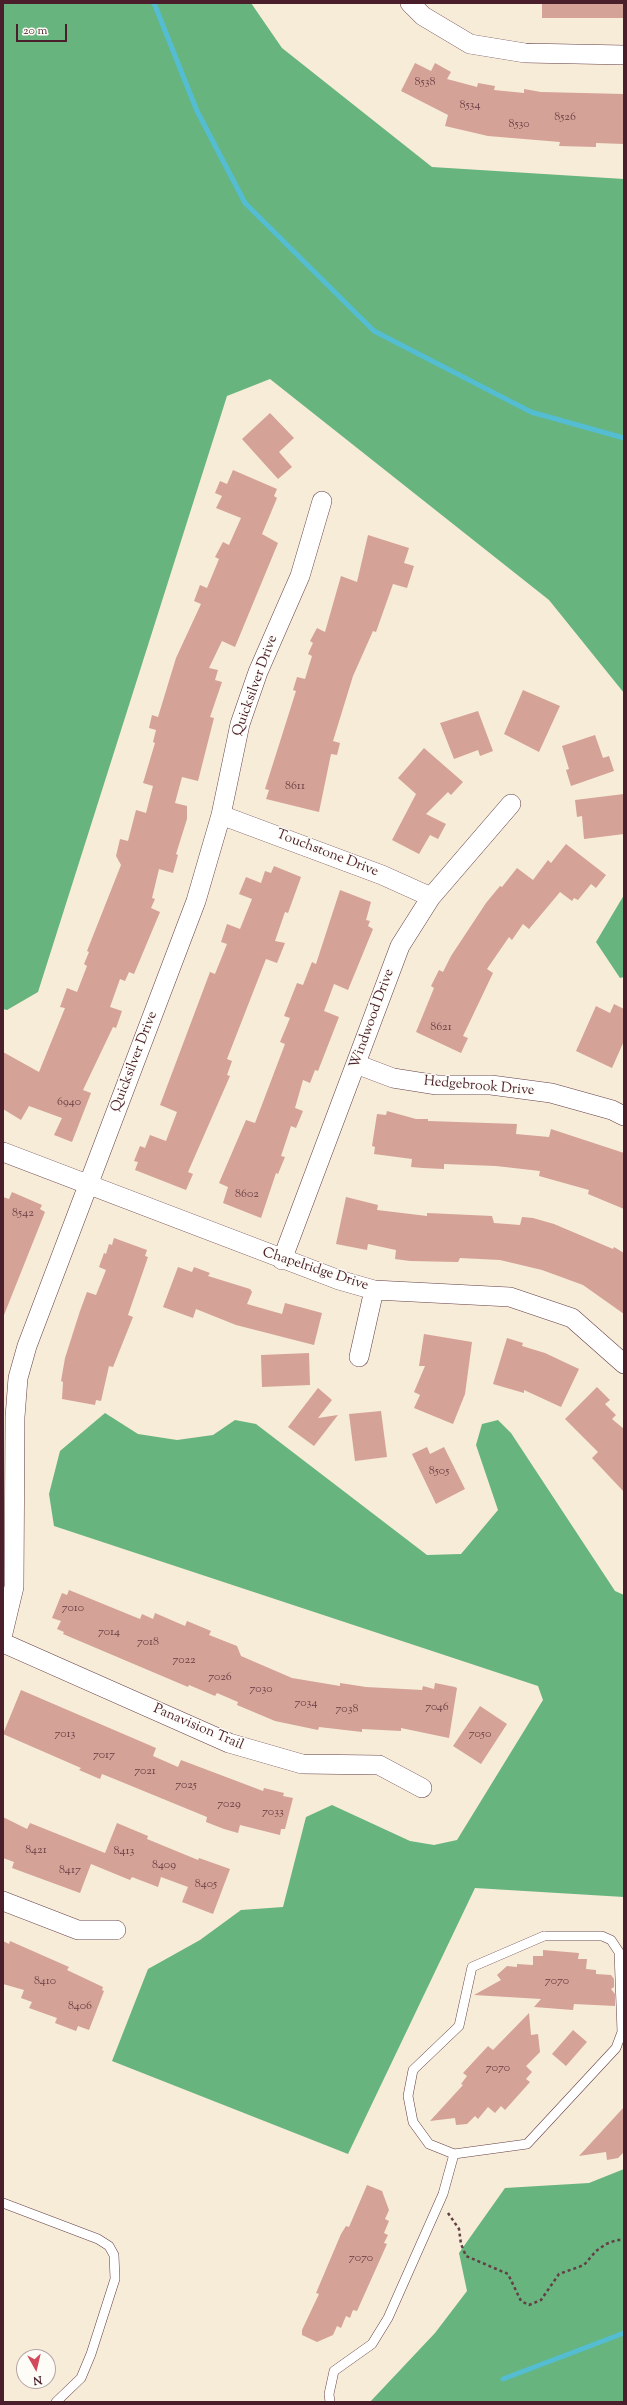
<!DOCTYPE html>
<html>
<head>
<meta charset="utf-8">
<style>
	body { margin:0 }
	#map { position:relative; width:627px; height:2405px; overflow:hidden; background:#f7ecd8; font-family:"Sorts Mill Goudy",serif }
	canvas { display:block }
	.frame { position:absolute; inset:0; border:4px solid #4a1f2b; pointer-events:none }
	.north { position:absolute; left:16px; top:2349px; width:40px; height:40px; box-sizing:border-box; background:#fdfcf7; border:1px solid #b5a4a5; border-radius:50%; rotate:172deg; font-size:11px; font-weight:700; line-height:16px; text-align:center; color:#4a1f2b }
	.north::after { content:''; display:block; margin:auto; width:14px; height:18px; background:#d1495b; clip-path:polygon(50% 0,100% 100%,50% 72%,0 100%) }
	.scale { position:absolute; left:16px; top:24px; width:51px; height:18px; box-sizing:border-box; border:2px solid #4a1f2b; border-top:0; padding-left:5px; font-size:12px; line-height:14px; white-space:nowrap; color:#4a1f2b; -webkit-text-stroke:3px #fdfcf7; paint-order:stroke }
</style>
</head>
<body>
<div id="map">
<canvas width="627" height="2405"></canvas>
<div class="frame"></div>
<div class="north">N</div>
<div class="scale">20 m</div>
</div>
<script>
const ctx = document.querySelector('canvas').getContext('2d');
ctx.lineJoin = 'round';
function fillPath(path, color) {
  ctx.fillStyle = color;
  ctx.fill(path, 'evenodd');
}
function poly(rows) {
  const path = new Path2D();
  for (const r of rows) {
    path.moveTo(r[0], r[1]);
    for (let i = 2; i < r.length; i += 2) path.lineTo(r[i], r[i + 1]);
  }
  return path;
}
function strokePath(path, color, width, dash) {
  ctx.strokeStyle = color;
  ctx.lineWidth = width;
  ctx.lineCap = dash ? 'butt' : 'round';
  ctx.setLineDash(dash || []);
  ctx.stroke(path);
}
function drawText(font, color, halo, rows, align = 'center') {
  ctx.font = font + ' "Sorts Mill Goudy",serif';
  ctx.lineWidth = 3;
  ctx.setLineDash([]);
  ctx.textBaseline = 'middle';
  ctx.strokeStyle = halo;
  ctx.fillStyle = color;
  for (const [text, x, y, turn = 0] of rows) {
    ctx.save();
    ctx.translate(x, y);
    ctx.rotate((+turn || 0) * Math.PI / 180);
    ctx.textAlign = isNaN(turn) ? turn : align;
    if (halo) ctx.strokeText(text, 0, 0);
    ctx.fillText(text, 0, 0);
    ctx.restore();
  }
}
fillPath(poly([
	[3,3,251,3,282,48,432,167,624,179,624,693,549,600,270,379,227,396,38,992,7,1010,3,1009],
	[624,895,624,977,620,978,596,942],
	[105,1413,138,1434,177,1440,213,1435,235,1420,256,1424,427,1555,461,1554,498,1510,476,1445,482,1424,498,1420,511,1433,615,1591,624,1595,624,1897,475,1888,348,2154,112,2061,148,1969,200,1940,241,1910,283,1907,306,1817,332,1805,410,1841,434,1845,457,1840,543,1700,538,1686,54,1526,49,1494,60,1451],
	[624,2169,624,2402,370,2402,435,2333,467,2291,459,2253,505,2188,589,2183]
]), '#67b47e');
strokePath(poly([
	[154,3,197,111,245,203,374,331,531,412,624,438],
	[503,2379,624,2333]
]), '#54bdd1', 5);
fillPath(poly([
	[542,3,624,3,624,18,542,18],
	[415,63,431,71,435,63,451,72,447,79,477,87,478,83,495,86,494,90,524,93,524,89,541,92,624,94,624,144,596,143,596,147,559,146,560,142,488,136,445,126,448,115,401,91],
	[270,413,294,438,279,452,292,467,278,479,242,439],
	[233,470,277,489,274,496,277,498,262,534,278,543,235,647,222,641,209,668,218,670,215,680,222,682,210,717,214,718,198,781,182,777,175,803,187,806,187,819,176,854,178,855,173,873,159,869,152,898,155,899,151,908,160,912,134,974,129,972,125,981,120,979,110,1007,122,1011,116,1028,113,1027,83,1090,91,1093,72,1142,54,1135,62,1118,29,1106,21,1120,3,1109,3,1052,39,1072,65,1008,60,1007,67,988,77,992,87,966,84,964,89,952,87,951,121,865,116,856,120,839,128,841,136,810,146,813,153,786,143,783,155,743,153,742,156,730,149,728,152,715,158,717,176,658,201,604,194,601,200,585,207,588,219,559,215,557,223,542,229,545,241,518,216,508,222,496,215,493,220,481,227,484],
	[368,535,409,548,404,563,414,566,407,588,393,584,376,632,373,631,353,676,333,741,340,743,337,755,331,754,319,812,266,799,269,790,265,789,296,691,293,690,297,677,305,679,312,656,308,654,313,643,310,641,317,628,325,632,341,576,357,582],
	[523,690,560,706,539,752,504,734],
	[478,711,493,751,480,756,478,750,454,759,440,723],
	[595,735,603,758,609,756,614,771,571,786,566,770,569,769,562,746],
	[424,748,463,782,451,795,448,792,426,814,446,824,438,839,430,835,419,854,392,840,416,794,398,778],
	[624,794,624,834,584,839,582,816,577,817,575,800],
	[566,844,606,875,596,888,591,884,578,900,574,898,572,901,560,892,529,929,523,924,512,940,509,937,487,969,493,973,463,1036,468,1038,461,1053,416,1032,434,988,431,986,439,970,443,972,451,956,486,903,500,886,502,887,517,868,533,880,548,860,551,863],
	[274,866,301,877,288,913,285,912,275,941,285,943,277,963,266,959,227,1059,232,1061,227,1075,230,1076,188,1172,193,1174,186,1190,135,1170,138,1162,134,1161,140,1146,145,1148,150,1135,166,1141,177,1112,160,1105,210,972,215,974,227,944,221,942,227,924,240,929,252,899,239,894,246,877,261,883,265,871,271,873],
	[340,890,371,902,366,920,370,921,368,926,373,929,348,990,334,984,324,1011,339,1017,318,1071,315,1070,310,1083,303,1080,295,1108,303,1111,296,1128,291,1126,281,1156,285,1157,278,1174,276,1173,261,1218,223,1203,228,1187,219,1183,246,1120,255,1123,285,1044,280,1042,290,1018,284,1016,297,983,303,985,312,962,316,964],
	[614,1004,624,1009,624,1041,612,1068,576,1051,596,1006,610,1013],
	[387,1111,416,1119,428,1119,428,1121,517,1124,516,1134,549,1137,551,1129,624,1153,624,1209,588,1194,589,1190,539,1176,540,1171,496,1166,444,1164,444,1169,423,1168,411,1167,412,1159,374,1154,375,1147,372,1146,377,1114,386,1115],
	[12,1192,42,1205,40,1209,45,1212,4,1315,3,1197,9,1199],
	[346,1197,378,1205,377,1210,427,1216,427,1213,492,1216,494,1223,520,1225,522,1217,533,1218,554,1224,613,1249,614,1247,624,1253,624,1314,583,1285,542,1270,500,1260,460,1258,458,1262,410,1261,395,1259,396,1250,368,1244,367,1250,336,1244],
	[114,1238,147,1250,145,1256,148,1257,128,1315,133,1317,113,1367,109,1366,101,1401,96,1400,95,1405,62,1399,63,1382,61,1381,65,1358,80,1311,87,1292,96,1295,106,1270,99,1267,104,1253,106,1254,109,1244,112,1245],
	[178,1267,192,1272,194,1267,210,1273,208,1276,250,1289,252,1292,247,1304,282,1314,285,1303,322,1313,314,1345,236,1325,196,1309,193,1318,163,1307],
	[424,1334,472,1342,465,1394,453,1424,414,1408,420,1395,414,1392,425,1366,419,1366],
	[507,1338,523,1343,522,1346,545,1353,579,1369,561,1407,524,1390,524,1393,493,1384],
	[309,1353,310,1385,262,1387,261,1355],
	[597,1387,610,1400,605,1404,616,1415,612,1419,624,1429,624,1492,592,1458,598,1452,565,1419],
	[318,1388,332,1400,318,1418,338,1415,314,1446,288,1427],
	[381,1411,387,1457,355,1461,349,1414],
	[427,1447,430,1454,444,1447,465,1489,436,1504,412,1454],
	[69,1590,140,1619,142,1614,153,1619,155,1613,185,1626,187,1621,211,1631,209,1635,237,1646,241,1656,292,1678,340,1686,340,1683,366,1687,422,1690,423,1686,434,1689,435,1683,455,1687,457,1688,449,1738,401,1728,401,1731,362,1729,362,1732,319,1727,318,1730,275,1721,237,1705,238,1702,217,1693,215,1696,189,1685,188,1687,63,1634,64,1632,57,1629,61,1621,52,1618,62,1593,67,1595],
	[21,1690,156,1748,153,1756,178,1767,181,1760,263,1791,264,1788,284,1793,283,1796,293,1798,285,1829,281,1829,280,1835,240,1825,238,1833,224,1829,206,1822,207,1817,112,1778,102,1774,100,1779,79,1770,81,1768,3,1734],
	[480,1706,507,1724,481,1764,453,1746],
	[3,1817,27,1829,30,1823,105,1853,117,1823,148,1836,147,1839,198,1860,199,1858,230,1869,213,1914,182,1902,188,1887,161,1877,158,1887,132,1877,130,1880,91,1864,80,1893,12,1868,14,1862,3,1858],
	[3,1941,9,1944,10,1941,69,1967,67,1970,103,1987,102,1990,104,1991,89,2030,78,2026,76,2031,55,2023,57,2018,29,2008,32,2002,21,1998,24,1990,3,1984],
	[543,1950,579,1953,578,1959,587,1959,586,1969,596,1970,596,1974,611,1975,614,1979,614,1987,611,1989,615,1994,615,2006,574,2004,573,2010,534,2007,541,1999,474,1995,501,1980,497,1975,507,1966,517,1967,517,1964,533,1965,533,1956,543,1956],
	[529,2013,531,2035,538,2034,540,2052,526,2066,532,2072,526,2079,530,2082,505,2110,501,2106,495,2113,488,2107,478,2119,475,2116,467,2124,456,2125,455,2118,430,2121,463,2085,461,2084,467,2076,463,2073,488,2046,493,2050],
	[573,2030,587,2042,566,2066,552,2054],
	[624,2107,624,2152,618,2158,607,2160,606,2152,579,2156],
	[367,2185,382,2191,389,2210,385,2219,389,2221,384,2233,388,2235,384,2243,387,2244,357,2311,353,2310,350,2318,346,2316,341,2328,337,2326,333,2335,317,2342,302,2335,302,2330,319,2294,316,2293,341,2234,346,2226,349,2227]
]), '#d4a296');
const lane = poly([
	[544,1936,602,1936,611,1940,619,1952,622,2032,616,2048,527,2144,454,2154,429,2144,413,2122,408,2096,413,2070,459,2026,472,1967,544,1936],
	[3,2203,98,2239,109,2246,114,2255,115,2279,91,2354,81,2378,56,2402],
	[330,2402,329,2394,334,2371,372,2344,388,2318,443,2194,454,2154]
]);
const street = poly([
	[410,3,423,16,470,44,525,53,624,55],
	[221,815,382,875,431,897],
	[356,1064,393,1078,437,1085,491,1085,551,1093,612,1110,624,1116],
	[3,1152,339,1280,374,1290,510,1297,572,1318,624,1364],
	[282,1260,400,946,431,897,511,804],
	[359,1357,374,1290],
	[3,1633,14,1587,15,1417,18,1378,27,1346,196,901,221,815,240,724,258,672,300,576,322,501],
	[3,1643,229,1743,302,1764,379,1765,422,1788],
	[3,1901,78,1930,116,1930]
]);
strokePath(lane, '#643e45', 10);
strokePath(street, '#643e45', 20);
strokePath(poly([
	[448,2213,459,2229,461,2244,466,2256,508,2274,521,2301,529,2305,541,2300,559,2274,584,2265,596,2251,606,2244,617,2240,624,2240]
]), '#643e45', 2.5, [3, 3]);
strokePath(lane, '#fff', 9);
strokePath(street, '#fff', 19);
drawText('12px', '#6c4046', null, [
	["8538",425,83],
	["8534",470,106],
	["8526",565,118],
	["8530",519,125],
	["8611",295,787],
	["8621",441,1028],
	["6940",69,1103],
	["8602",247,1195],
	["8542",23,1214],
	["8505",439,1472],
	["7010",73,1609],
	["7014",109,1633],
	["7018",148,1643],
	["7022",184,1661],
	["7026",220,1678],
	["7030",261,1690],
	["7034",306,1704],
	["7046",437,1708],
	["7038",347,1710],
	["7013",65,1735],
	["7050",480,1735],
	["7017",104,1756],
	["7021",145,1772],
	["7025",186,1786],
	["7029",229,1805],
	["7033",273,1813],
	["8421",36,1851],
	["8413",124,1852],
	["8409",164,1866],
	["8417",70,1871],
	["8405",206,1885],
	["8410",45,1982],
	["7070",557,1982],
	["8406",80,2007],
	["7070",498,2069],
	["7070",361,2259]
]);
drawText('14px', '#4a1f2b', '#fdfcf7', [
	["Quicksilver Drive",256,686,-70],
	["Touchstone Drive",327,854,21],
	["Windwood Drive",373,1019,-70],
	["Quicksilver Drive",135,1062,-69],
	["Hedgebrook Drive",479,1087,5],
	["Chapelridge Drive",315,1270,18],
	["Panavision Trail",198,1728,23]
]);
</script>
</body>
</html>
